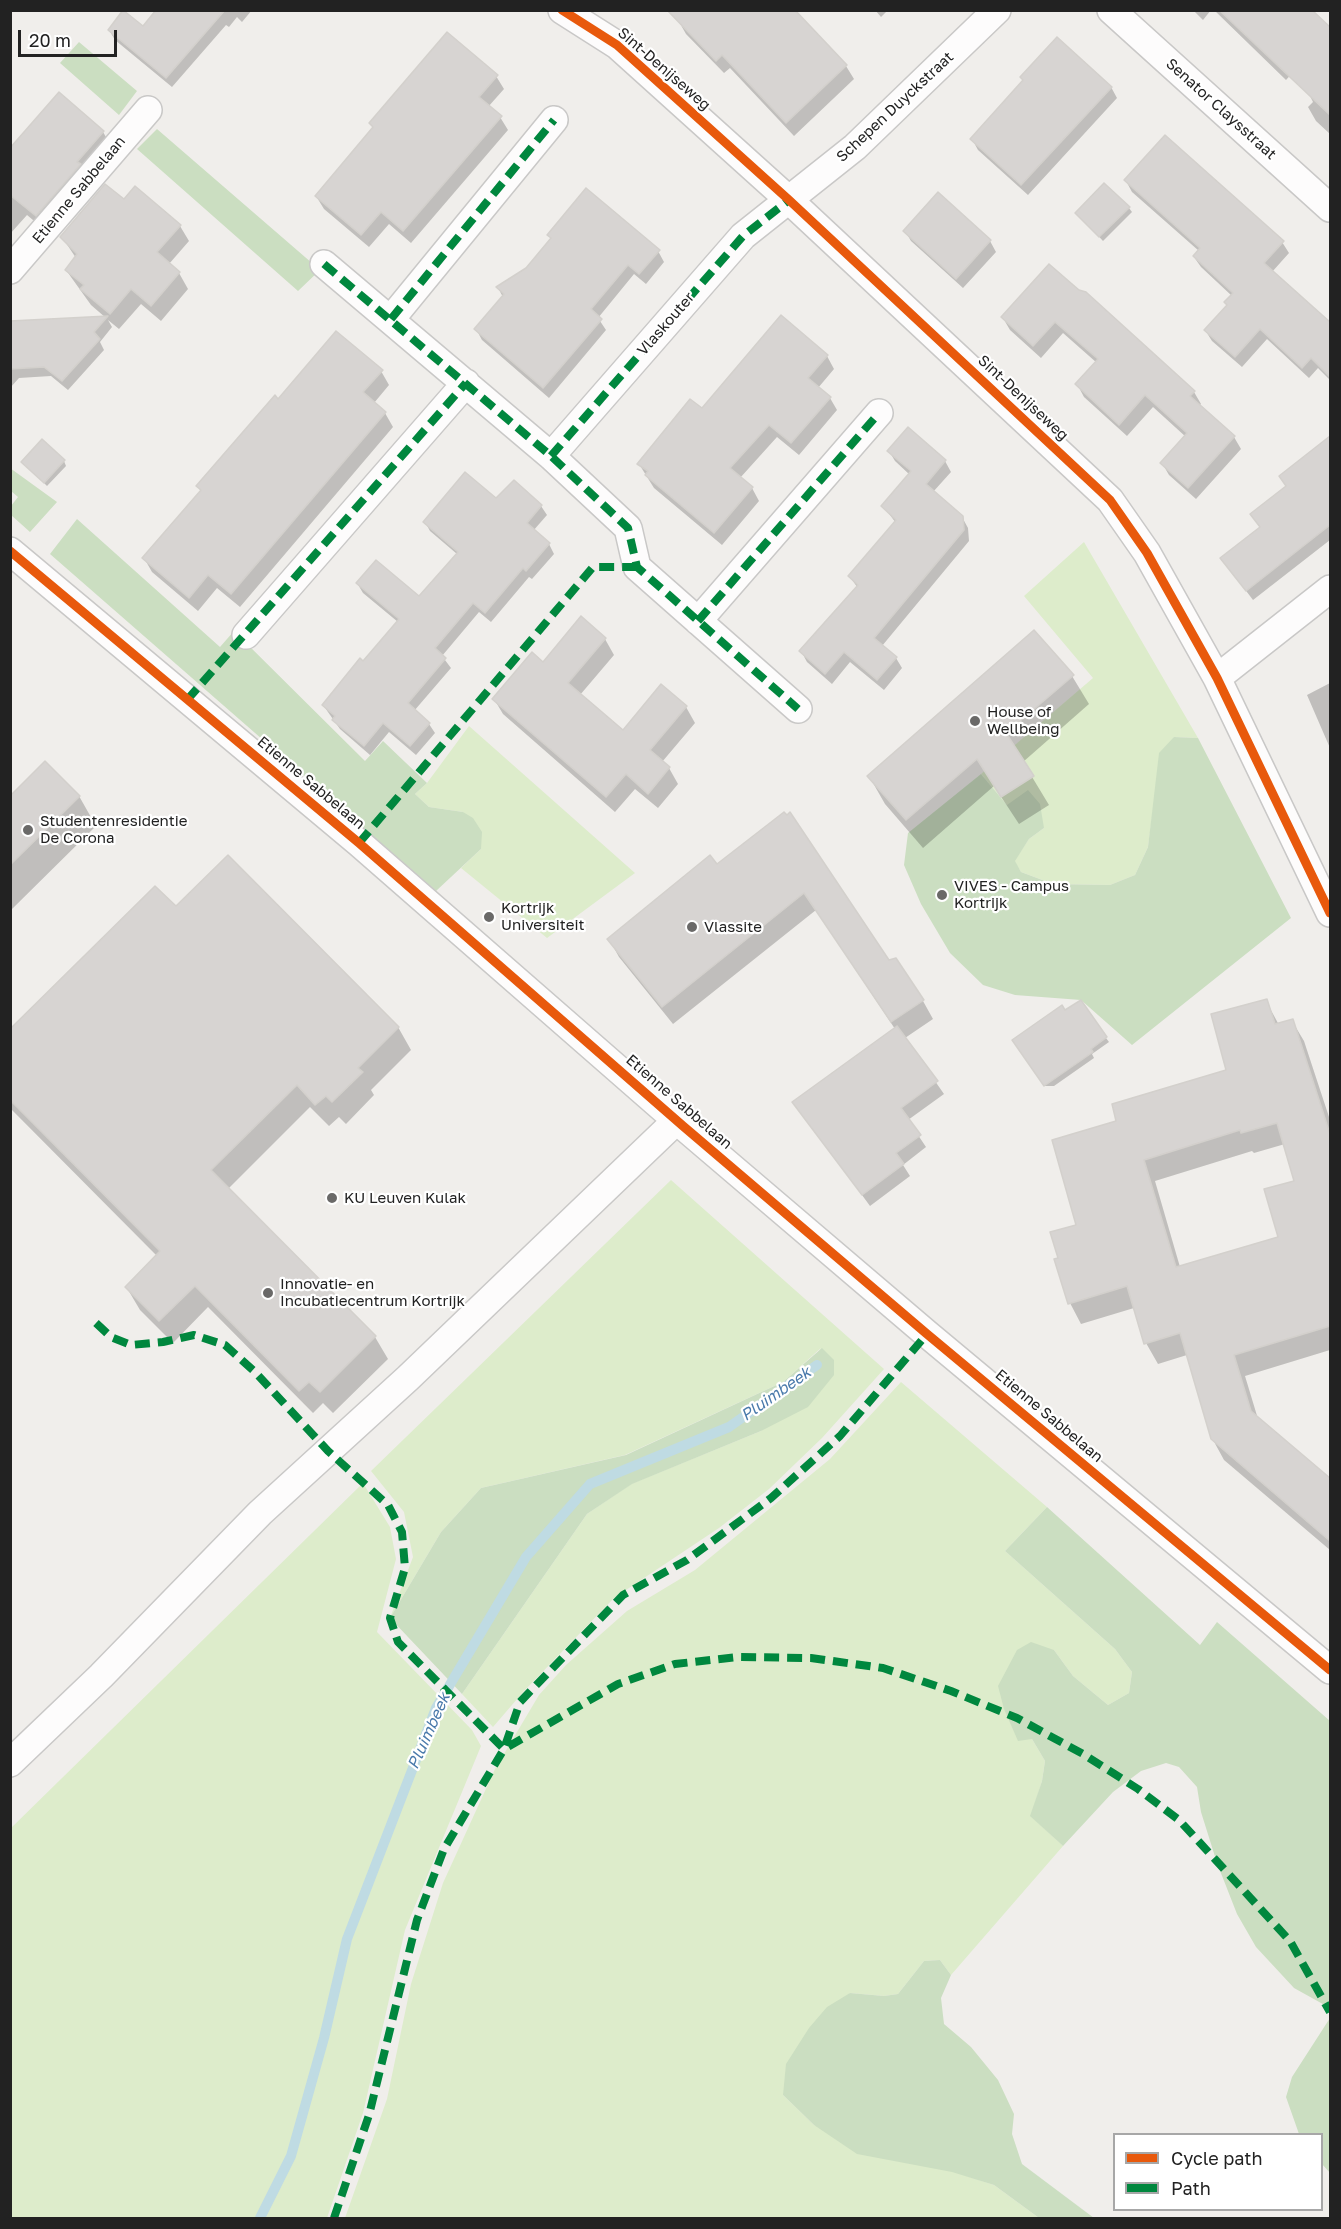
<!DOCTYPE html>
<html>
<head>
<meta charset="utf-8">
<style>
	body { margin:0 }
	#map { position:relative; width:1341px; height:2229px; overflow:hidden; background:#f0eeeb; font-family:"Golos Text",sans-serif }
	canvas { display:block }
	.frame { position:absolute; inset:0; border:12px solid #222; pointer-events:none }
	.legend { position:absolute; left:1113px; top:2133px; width:210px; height:78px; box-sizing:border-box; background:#fff; border:2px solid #a7a7a7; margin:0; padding:8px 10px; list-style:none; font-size:18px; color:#222 }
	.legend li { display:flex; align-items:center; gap:12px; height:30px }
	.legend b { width:30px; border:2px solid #a7a7a7 }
	.scale { position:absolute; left:18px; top:30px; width:99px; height:27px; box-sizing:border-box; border:3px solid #222; border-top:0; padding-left:8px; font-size:18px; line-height:21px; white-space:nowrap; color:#222; -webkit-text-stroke:4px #fff; paint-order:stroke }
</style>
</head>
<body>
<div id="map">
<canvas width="1341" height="2229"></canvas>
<div class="frame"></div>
<ul class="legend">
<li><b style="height:8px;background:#e8590c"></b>Cycle path</li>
<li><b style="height:8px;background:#00873e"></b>Path</li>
</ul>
<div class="scale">20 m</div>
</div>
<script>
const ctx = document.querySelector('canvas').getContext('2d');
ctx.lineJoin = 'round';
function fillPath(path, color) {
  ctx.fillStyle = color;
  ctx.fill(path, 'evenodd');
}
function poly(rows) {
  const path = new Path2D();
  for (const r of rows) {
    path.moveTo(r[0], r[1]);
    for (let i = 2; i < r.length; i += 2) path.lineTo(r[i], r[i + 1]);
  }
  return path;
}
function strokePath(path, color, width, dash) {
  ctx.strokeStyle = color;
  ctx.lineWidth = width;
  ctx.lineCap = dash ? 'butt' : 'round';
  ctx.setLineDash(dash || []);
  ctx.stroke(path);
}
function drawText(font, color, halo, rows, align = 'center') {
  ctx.font = font + ' "Golos Text",sans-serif';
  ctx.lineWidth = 4.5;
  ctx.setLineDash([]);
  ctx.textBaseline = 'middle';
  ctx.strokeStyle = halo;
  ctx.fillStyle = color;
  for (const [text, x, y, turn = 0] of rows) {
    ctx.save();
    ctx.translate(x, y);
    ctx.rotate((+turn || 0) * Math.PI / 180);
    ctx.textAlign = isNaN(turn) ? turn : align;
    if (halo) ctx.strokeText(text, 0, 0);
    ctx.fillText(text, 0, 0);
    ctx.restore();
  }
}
fillPath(poly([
	[1084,542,1198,738,1174,737,1154,803,1148,847,1135,875,1110,885,1053,884,1021,872,1014,861,1029,839,1044,828,1007,805,981,774,1093,678,1024,596],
	[469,726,635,873,547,938,461,868,481,849,463,812,429,807,415,794,427,783],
	[671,1180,884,1369,822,1438,769,1489,719,1528,614,1598,524,1691,493,1727,462,1694,587,1514,631,1484,761,1431,821,1348,783,1382,625,1455,481,1488,441,1532,390,1618,413,1557,404,1512,371,1471],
	[901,1382,1047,1507,1005,1551,1115,1649,1132,1672,1129,1693,1108,1705,1073,1676,1054,1650,1032,1739,1045,1761,1042,1781,1031,1816,1063,1846,951,1975,940,1960,924,1961,898,1994,884,1996,850,1993,783,2095,814,2125,994,2185,1039,2218,345,2218,387,2099,411,1984,443,1883,495,1769,539,1695,566,1665,627,1611,695,1570,830,1459],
	[363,1483,390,1527,396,1559,377,1632,472,1730,481,1746,405,1930,363,2113,327,2218,11,2218,11,1828]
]), '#ddeccb');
fillPath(poly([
	[79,42,137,91,119,115,60,63],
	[157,129,320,270,298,291,137,149],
	[10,468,57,502,30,532,11,515,11,506,18,497,11,491],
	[77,519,220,647,234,631,365,761,383,741,427,783,415,794,429,807,463,812,473,818,482,832,481,849,436,891,50,554],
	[1174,737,1198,738,1291,918,1132,1045,1081,1000,1015,995,983,985,950,953,921,904,904,865,908,833,981,774,1007,805,1028,790,1040,804,1044,828,1029,839,1015,861,1021,872,1053,884,1110,885,1135,875,1148,847,1159,753],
	[822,1348,834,1360,834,1375,808,1407,761,1431,632,1484,587,1514,462,1694,390,1618,441,1532,481,1488,626,1455,783,1382],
	[1047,1507,1200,1645,1217,1622,1330,1721,1330,2008,1294,1988,1256,1947,1237,1914,1217,1863,1201,1812,1197,1787,1179,1767,1166,1763,1141,1771,1113,1792,1063,1846,1030,1816,1042,1781,1045,1761,1032,1739,1018,1741,1004,1709,998,1686,1017,1650,1031,1642,1054,1650,1073,1676,1108,1705,1129,1693,1132,1672,1115,1649,1005,1551],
	[940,1960,951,1975,941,1998,944,2024,971,2047,998,2080,1014,2114,1012,2134,1022,2164,1094,2218,1039,2218,994,2185,952,2172,857,2154,814,2125,783,2095,786,2064,809,2028,827,2007,850,1993,884,1996,898,1994,924,1961],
	[1330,2018,1330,2173,1322,2164,1322,2134,1299,2134,1286,2097,1292,2077]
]), '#cbdec1');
fillPath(poly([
	[158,10,252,10,242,22,237,17,229,27,226,25,172,87,115,40,109,30,143,28],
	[875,10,888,10,881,17],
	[1193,10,1211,10,1203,20],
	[1214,10,1309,10,1328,34,1286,80],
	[678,20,846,66,854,79,794,136,730,68,724,73,686,34],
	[496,76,504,89,488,107,500,117,508,130,411,243,389,224,369,247,324,209,316,196,374,129,371,123],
	[1330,78,1330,134,1316,121,1308,107,1313,102,1309,94],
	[1111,87,1117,98,1028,195,978,150,972,139],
	[103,132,112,147,45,230,27,215,10,234,10,145,13,148],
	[1126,181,1282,242,1289,253,1272,272,1330,324,1330,380,1318,368,1309,378,1267,339,1242,367,1212,341,1205,330,1228,306,1232,296,1201,267,1194,257,1199,251,1132,192],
	[938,194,990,241,996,252,963,288,911,241,905,231],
	[124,201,180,226,189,241,169,264,179,273,188,289,161,321,141,304,119,329,108,320,112,327,100,342,104,350,68,390,51,376,19,378,10,388,10,322,106,318,91,305,66,270,76,258,62,237],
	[1129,208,1132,212,1103,241,1077,213],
	[549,235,658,251,664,262,646,284,634,274,598,318,606,330,549,398,482,340,476,329,503,297,498,288,527,269,552,240],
	[1078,292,1085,293,1194,392,1201,404,1199,406,1234,437,1241,449,1196,499,1169,475,1162,463,1186,437,1153,407,1127,436,1084,397,1077,384,1097,363,1063,333,1041,358,1010,330,1003,318],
	[827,356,834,369,818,388,830,398,837,410,799,455,777,437,740,478,752,488,759,501,722,545,654,488,639,464,703,410],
	[381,371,389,385,374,403,385,413,393,427,240,607,217,588,198,611,152,572,144,558,201,492,198,486,278,401],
	[908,429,945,461,951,472,933,492,962,517,968,528,969,541,882,646,896,658,902,668,884,690,850,662,832,684,807,662,801,651,858,588,849,576,896,523,883,506,910,475,895,461,889,451],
	[1329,439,1330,540,1253,600,1222,559,1260,528,1252,515,1287,487],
	[64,461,66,466,47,486,23,462],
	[496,500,541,506,547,515,533,531,549,544,554,554,532,579,529,577,491,622,479,612,442,656,451,668,414,711,429,724,435,733,416,755,389,732,370,755,340,729,323,705,398,622,363,593,357,583,419,599,457,554,430,531,425,522],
	[581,619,605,639,614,655,580,695,623,732,686,707,695,723,662,762,669,768,678,784,658,808,635,789,615,812,503,714,494,699,543,664],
	[1072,676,1089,704,1023,762,1049,805,1019,824,994,786,923,848,885,804,869,776],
	[1330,683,1330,748,1307,695],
	[79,796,96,826,10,911,10,798],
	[784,814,888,962,923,1001,933,1019,905,1038,944,1094,908,1120,926,1147,903,1165,910,1176,870,1206,794,1102,895,1029,816,910,673,1024,619,957,609,939,717,866],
	[176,909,398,1027,411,1050,371,1090,374,1095,346,1124,339,1117,329,1126,310,1107,228,1189,375,1337,388,1359,333,1413,323,1403,313,1413,208,1307,173,1343,140,1310,127,1288,157,1256,10,1108,10,1031],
	[1266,1001,1279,1025,1292,1021,1304,1041,1330,1120,1330,1350,1245,1376,1258,1419,1330,1480,1330,1550,1224,1460,1212,1438,1187,1355,1158,1364,1146,1343,1134,1308,1081,1324,1070,1303,1059,1259,1077,1226,1118,1122,1228,1071],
	[1285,1144,1296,1182,1280,1238,1180,1267,1155,1181,1252,1151,1254,1153],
	[1065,1013,1106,1038,1109,1042,1092,1054,1094,1058,1054,1086,1045,1086,1017,1045]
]), '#0003');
strokePath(poly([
	[260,2218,291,2156,324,2038,347,1939,436,1708,526,1557,590,1484,729,1427,817,1365]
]), '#bfdbe3', 10);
const building = poly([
	[123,10,143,26,156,10,225,10,166,78,108,30,123,10],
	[667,10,795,10,847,65,786,123,722,55,716,61,667,10],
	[1219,10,1312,10,1330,27,1330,115,1219,10],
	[447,32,498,75,479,97,502,116,403,231,381,212,361,235,315,196,373,127,369,123,447,32],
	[1057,37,1112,87,1021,185,970,139,1023,80,1020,77,1057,37],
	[59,92,104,131,77,162,81,164,36,216,10,195,10,148,59,92],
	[1165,135,1284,241,1264,263,1330,322,1330,377,1311,358,1302,368,1260,329,1235,357,1204,330,1227,305,1224,302,1233,293,1193,256,1200,248,1124,180,1165,135],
	[1104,183,1130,207,1099,237,1075,213,1104,183],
	[105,184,124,199,135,186,181,225,157,252,180,272,151,306,131,289,110,314,80,289,84,285,65,270,77,254,60,237,105,184],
	[586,188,660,250,639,274,628,265,591,309,602,319,543,388,474,329,504,294,496,287,526,268,551,238,547,235,586,188],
	[938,192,991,240,956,279,903,231,938,192],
	[1049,264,1079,290,1086,292,1195,391,1190,396,1235,436,1188,488,1160,463,1187,433,1145,395,1119,425,1075,384,1098,359,1055,322,1033,346,1001,317,1049,264],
	[781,315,828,355,808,378,831,397,791,443,769,425,730,468,753,487,714,533,645,475,648,471,637,464,690,399,702,408,781,315],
	[108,316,94,332,100,339,62,381,44,367,10,369,10,321,108,316],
	[336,331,383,370,363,392,386,412,231,594,208,575,189,598,142,558,201,490,196,486,275,395,278,399,336,331],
	[908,427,946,460,926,484,963,516,964,530,874,638,897,657,877,680,844,652,825,674,799,651,858,585,848,576,896,520,881,506,911,471,887,451,908,427],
	[1330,436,1330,525,1246,591,1220,558,1260,527,1250,514,1286,486,1279,476,1330,436],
	[42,439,65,460,44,483,21,462,42,439],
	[465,472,496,498,514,480,542,505,527,523,550,543,526,571,523,568,485,613,473,603,435,648,446,658,408,703,430,723,410,746,383,723,364,746,332,720,335,716,322,705,360,658,363,661,399,619,356,583,376,560,419,596,458,552,423,522,465,472],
	[581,616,606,638,568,683,602,712,623,730,661,684,687,706,650,750,670,767,648,794,626,774,606,797,492,699,532,652,543,662,581,616],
	[1034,630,1074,675,1006,733,1034,776,1001,797,977,759,906,820,867,776,1034,630],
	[45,761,80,796,10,865,10,796,45,761],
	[784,812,787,815,790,812,889,960,896,958,924,1000,891,1022,804,893,662,1007,607,939,710,855,717,864,784,812],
	[228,855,399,1027,358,1068,363,1072,332,1102,326,1096,315,1105,297,1085,211,1170,376,1336,320,1392,309,1382,299,1391,195,1286,159,1321,125,1287,160,1251,10,1100,10,1029,155,886,176,906,228,855],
	[1267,999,1275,1024,1293,1019,1330,1134,1330,1326,1234,1355,1251,1411,1330,1478,1330,1541,1211,1439,1180,1333,1144,1344,1127,1286,1068,1304,1054,1259,1058,1258,1050,1232,1076,1225,1052,1140,1116,1121,1112,1104,1226,1070,1211,1014,1267,999],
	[1277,1123,1294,1181,1264,1189,1278,1237,1176,1267,1144,1160,1240,1130,1241,1133,1277,1123],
	[1081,1000,1107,1037,1091,1049,1093,1052,1044,1086,1012,1040,1062,1005,1065,1010,1081,1000],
	[897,1026,938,1081,901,1108,921,1135,896,1153,904,1164,862,1195,792,1102,897,1026]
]);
fillPath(building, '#d7d4d2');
strokePath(building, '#d3d0cc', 1.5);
const street = poly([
	[562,10,617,45,789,200,1110,500,1147,553,1217,678,1330,913],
	[1111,10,1330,208],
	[324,264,551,456,628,528,637,567,798,709],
	[10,270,148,110],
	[391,319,554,120],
	[551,456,743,236,855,147,997,10],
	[10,551,359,843,683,1126,927,1334,1330,1670],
	[698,621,879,413],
	[246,635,466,383],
	[1217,678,1330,589],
	[10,1763,101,1676,260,1513,408,1378,677,1120]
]);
strokePath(street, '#c9c8c7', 30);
strokePath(street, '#fdfcfc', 27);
strokePath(poly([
	[324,264,551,456,628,528,637,567,798,709],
	[391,319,554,120],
	[551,456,743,236,789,200],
	[698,621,879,413],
	[187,700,466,383],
	[359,843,593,567,637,567],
	[96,1323,111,1337,131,1345,163,1342,194,1335,225,1345,255,1372,328,1451,388,1505,402,1532,405,1568,390,1618,398,1642,504,1749,618,1684,675,1664,738,1657,811,1658,883,1668,951,1691,1017,1718,1083,1754,1138,1789,1179,1820,1290,1941,1330,2012],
	[334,2218,369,2115,417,1920,444,1849,504,1749,520,1702,623,1595,687,1560,771,1498,840,1436,927,1334]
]), '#00873e', 8, [15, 8]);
strokePath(poly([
	[562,10,617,45,789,200,1110,500,1147,553,1217,678,1330,913],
	[10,551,359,843,683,1126,927,1334,1330,1670]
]), '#e8590c', 9);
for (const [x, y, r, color] of [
	[975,721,6,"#6a6968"],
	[28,830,6,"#6a6968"],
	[942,895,6,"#6a6968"],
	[489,917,6,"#6a6968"],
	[692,927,6,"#6a6968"],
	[332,1198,6,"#6a6968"],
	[268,1293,6,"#6a6968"]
]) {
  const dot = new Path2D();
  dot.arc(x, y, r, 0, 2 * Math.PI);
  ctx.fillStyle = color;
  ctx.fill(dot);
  strokePath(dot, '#fff', 2);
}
drawText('15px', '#222', '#fff', [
	["Sint-Denijseweg",664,69,41],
	["Schepen Duyckstraat",895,107,-43],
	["Senator Claysstraat",1221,109,42],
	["Etienne Sabbelaan",79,190,-50],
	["Vlaskouter",666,324,-49],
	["Sint-Denijseweg",1023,398,43],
	["Etienne Sabbelaan",311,783,40],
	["Etienne Sabbelaan",679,1102,41],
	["Etienne Sabbelaan",1049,1416,40]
]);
drawText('15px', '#222', '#fff', [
	["House of",987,712],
	["Wellbeing",987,729],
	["Studentenresidentie",40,821],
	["De Corona",40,838],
	["VIVES - Campus",954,886],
	["Kortrijk",954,903],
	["Kortrijk",501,908],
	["Universiteit",501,925],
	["Vlassite",704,927],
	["KU Leuven Kulak",344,1198],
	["Innovatie- en",280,1284],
	["Incubatiecentrum Kortrijk",280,1301]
], 'left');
drawText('italic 16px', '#4a7aab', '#fff', [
	["Pluimbeek",776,1394,-35],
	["Pluimbeek",429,1731,-66]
]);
</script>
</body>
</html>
